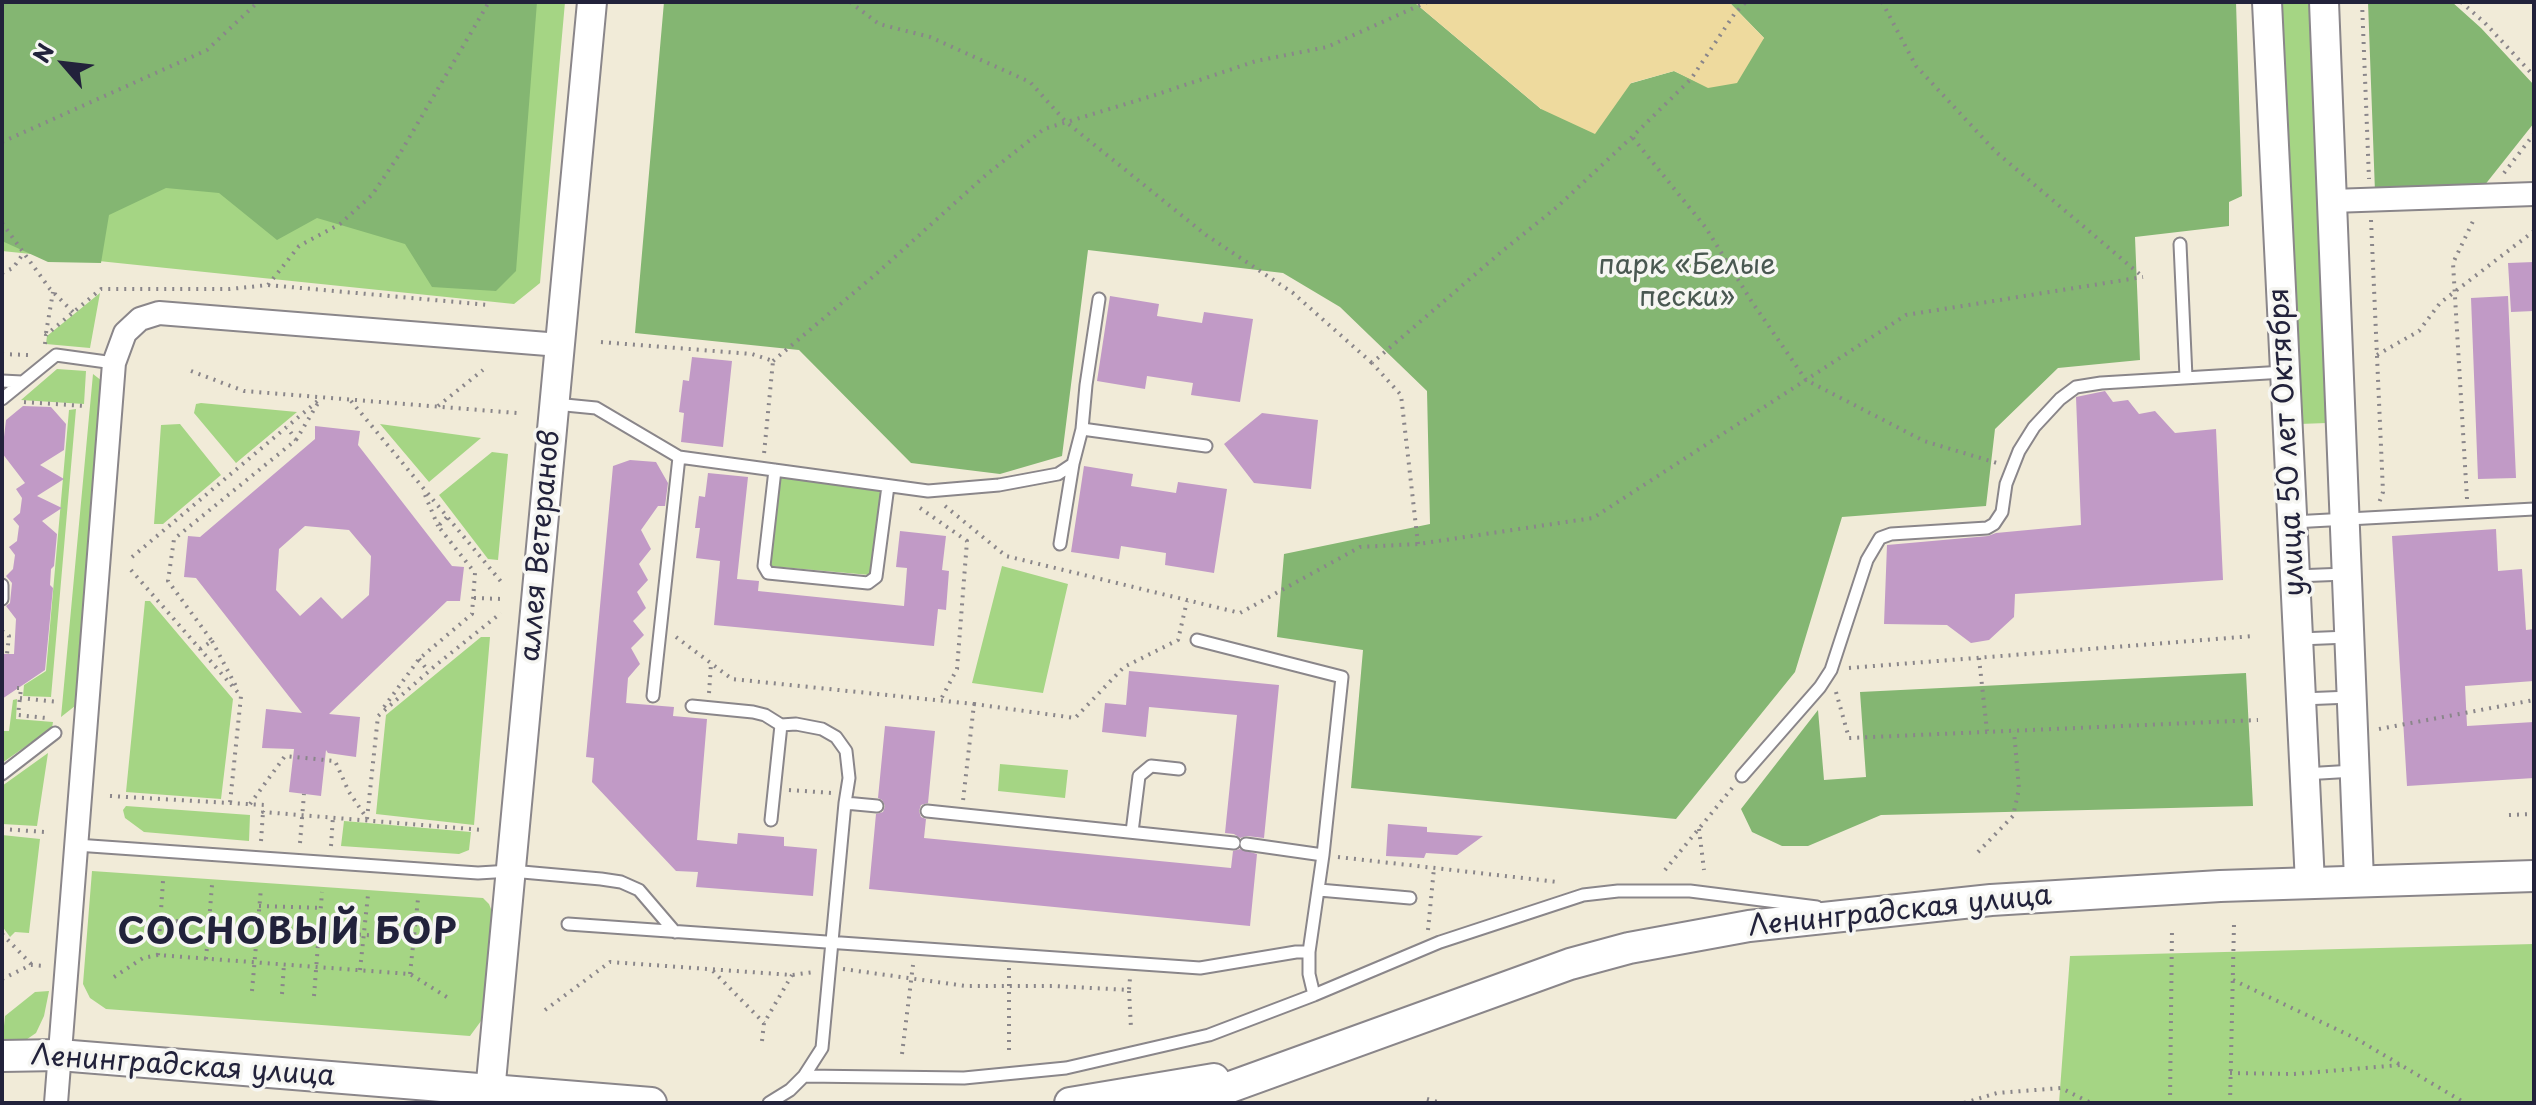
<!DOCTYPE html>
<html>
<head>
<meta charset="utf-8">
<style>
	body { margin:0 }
	#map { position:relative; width:2536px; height:1105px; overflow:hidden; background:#f1ebd8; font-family:"Playpen Sans",sans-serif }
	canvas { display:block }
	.frame { position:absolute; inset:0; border:4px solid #22223b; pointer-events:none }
	.north { position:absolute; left:24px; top:24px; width:80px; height:80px; -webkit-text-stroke:6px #f6f6f2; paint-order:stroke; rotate:298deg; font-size:22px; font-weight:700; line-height:32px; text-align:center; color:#22223b }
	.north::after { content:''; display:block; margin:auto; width:28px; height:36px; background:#22223b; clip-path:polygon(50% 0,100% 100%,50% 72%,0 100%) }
</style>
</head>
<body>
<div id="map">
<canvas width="2536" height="1105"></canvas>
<div class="frame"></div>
<div class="north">N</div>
</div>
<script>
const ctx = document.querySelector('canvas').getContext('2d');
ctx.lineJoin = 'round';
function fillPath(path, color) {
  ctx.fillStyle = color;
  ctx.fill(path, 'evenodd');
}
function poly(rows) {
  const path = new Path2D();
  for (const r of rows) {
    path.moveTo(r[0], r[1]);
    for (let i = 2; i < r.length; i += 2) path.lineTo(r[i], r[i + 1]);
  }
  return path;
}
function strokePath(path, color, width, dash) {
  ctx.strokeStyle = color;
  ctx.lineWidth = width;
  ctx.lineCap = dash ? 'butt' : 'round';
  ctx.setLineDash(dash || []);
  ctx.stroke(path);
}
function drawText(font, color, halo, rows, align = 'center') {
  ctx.font = font + ' "Playpen Sans",sans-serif';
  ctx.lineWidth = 7;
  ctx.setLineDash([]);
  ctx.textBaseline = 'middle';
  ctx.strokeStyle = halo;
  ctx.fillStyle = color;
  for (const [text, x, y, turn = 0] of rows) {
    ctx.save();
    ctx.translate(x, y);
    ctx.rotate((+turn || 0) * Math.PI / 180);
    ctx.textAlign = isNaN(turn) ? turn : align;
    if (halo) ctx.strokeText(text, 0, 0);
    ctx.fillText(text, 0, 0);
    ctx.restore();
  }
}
fillPath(poly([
	[2,2,565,2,540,283,514,304,2,251],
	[2281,2,2310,2,2327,423,2299,424],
	[100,293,90,348,46,344,47,336],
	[57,369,86,371,84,404,21,400],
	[93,374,102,381,103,392,75,706,61,717],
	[201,403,297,412,236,463,194,413,196,404],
	[76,409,51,697,23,696,24,685,46,671,69,410],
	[180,424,221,475,163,524,154,524,161,425],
	[380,424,481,438,429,482],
	[492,452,508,454,498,560,488,559,439,495],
	[778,477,882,490,870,575,769,566],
	[1002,566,1068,584,1043,693,972,683],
	[145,601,150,601,233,699,221,799,126,792],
	[481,637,490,637,474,825,376,814,386,715],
	[17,699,16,719,53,722,52,728,2,763,2,731,9,731,13,700],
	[48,753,37,826,2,824,2,786],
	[1000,764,1068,770,1065,798,998,791],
	[126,806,250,815,249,841,144,832,125,818,123,810],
	[344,821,471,832,469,850,459,854,341,846],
	[2,835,40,839,29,933,15,932,10,937,2,926],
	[92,871,483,898,489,904,493,914,481,1021,470,1036,106,1009,90,998,83,984],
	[2534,944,2534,1103,2059,1103,2070,956],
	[49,991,44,1016,36,1033,20,1044,2,1046,5,1016,35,992]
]), '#a5d584');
fillPath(poly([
	[2,2,537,2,516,271,496,291,432,287,405,244,317,218,277,240,219,193,166,188,109,215,101,263,48,262,2,241],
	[664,2,1414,2,1541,109,1674,71,1708,87,1764,38,1729,2,2236,2,2242,196,2229,202,2229,226,2135,237,2140,360,2058,368,1995,429,1986,506,1842,517,1795,672,1676,819,1351,788,1363,650,1277,637,1284,554,1430,524,1427,391,1340,307,1283,273,1088,250,1062,456,1000,474,911,463,799,350,635,333],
	[2368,2,2452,2,2481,28,2534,85,2534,123,2484,186,2375,192],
	[2246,673,2253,806,1881,815,1808,846,1782,846,1752,832,1741,809,1818,710,1824,780,1866,777,1860,692]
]), '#84b672');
fillPath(poly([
	[1414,2,1729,2,1764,38,1737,83,1708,88,1674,71,1631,83,1595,134,1541,109]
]), '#eeda9e');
fillPath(poly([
	[2534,262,2534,311,2511,312,2508,263],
	[1110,296,1159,304,1157,316,1202,323,1204,312,1253,319,1240,402,1191,395,1193,383,1147,376,1145,389,1097,381],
	[2508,296,2516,478,2478,479,2471,298],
	[692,357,732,361,723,447,681,442,684,413,679,412,683,380,689,381],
	[2105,391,2113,402,2128,400,2139,414,2155,411,2175,433,2216,429,2223,580,2015,594,2014,617,1989,640,1971,643,1947,625,1884,624,1887,545,1988,536,1996,533,2081,525,2076,397],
	[23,406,51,407,66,424,64,450,40,465,64,479,37,496,62,508,42,521,57,534,54,566,51,569,50,585,53,588,45,670,2,699,2,654,14,654,16,619,6,606,10,603,12,583,6,576,13,569,15,555,9,547,17,541,19,526,13,519,20,513,22,498,16,489,25,483,2,453,2,436,4,437,6,420],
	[1262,413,1318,420,1311,489,1254,483,1224,444],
	[315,426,360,431,358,445,452,566,464,567,460,601,447,601,329,714,360,717,356,757,328,753,326,750,321,796,289,792,294,749,262,748,266,709,302,713,196,578,184,577,188,536,200,537,315,439],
	[305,526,349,530,371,556,369,595,342,619,321,597,300,616,276,590,279,549],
	[630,460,656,462,668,483,665,506,658,506,641,530,651,549,639,564,648,580,637,592,646,608,633,621,644,635,631,648,640,664,628,678,626,703,674,707,673,716,707,719,697,840,737,844,738,833,784,837,784,846,817,849,813,896,696,887,698,872,676,871,592,782,594,758,586,757,613,466],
	[1084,466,1133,474,1131,486,1176,493,1178,482,1227,489,1214,573,1165,565,1166,553,1121,546,1119,559,1071,552],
	[708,473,748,477,737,579,759,581,758,591,904,606,907,568,896,567,900,531,946,536,942,570,949,571,946,610,938,609,934,646,714,625,720,561,696,558,700,528,695,528,699,496,705,497],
	[2496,529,2498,571,2522,569,2526,630,2534,629,2534,681,2465,686,2467,726,2534,722,2534,778,2407,786,2392,536],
	[1129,671,1279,685,1264,838,1247,836,1240,838,1234,834,1225,833,1237,715,1149,707,1146,737,1102,732,1105,703,1126,705],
	[885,726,935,731,928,803,921,805,919,811,921,817,926,819,924,838,1231,868,1233,851,1240,849,1257,854,1250,926,869,889,876,814,883,812,885,806,882,800,878,798],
	[1388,824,1427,827,1427,832,1483,836,1457,855,1426,853,1424,858,1386,856]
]), '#c19ac6');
const service = poly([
	[2180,244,2186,377],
	[2,381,22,382],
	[2,399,56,355,114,363],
	[555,404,596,408,679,457,928,491,999,485,1058,474,1073,464,1082,429,1206,446],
	[1082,429,1086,385,1099,299],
	[775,470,764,566,768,573,868,583,876,577,888,486],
	[2292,522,2534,509],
	[1060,544,1073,464],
	[2295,576,2346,574],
	[2,585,2,599],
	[2299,639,2349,637],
	[1197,640,1342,677,1323,855],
	[653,696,679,457],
	[2301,699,2351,697],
	[692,706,753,712,765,715,781,725,796,724,822,729,836,737,846,751,849,778,845,803],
	[2,774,55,733],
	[2304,774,2354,771],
	[1742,776,1820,687,1831,670,1867,560,1880,538,1891,534,1987,528,1994,524,2002,512,2006,484,2019,451,2034,427,2060,399,2076,387,2101,383,2284,372],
	[927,811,1234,843],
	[771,820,781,725],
	[1132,832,1139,776,1151,766,1179,769],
	[1246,844,1323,855,1309,952,1309,974,1314,995],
	[76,845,478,873,511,871,601,879,621,882,639,890,675,932],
	[1319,890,1410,898],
	[568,924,1200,968,1296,952,1309,952],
	[804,1076,964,1078,1066,1068,1209,1035,1314,995,1440,942,1583,895,1618,891,1690,891,1817,907],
	[769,1103,790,1090,804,1076,822,1048,845,803,877,806]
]);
const minor = poly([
	[2332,201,2534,194],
	[56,1103,114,363,125,333,140,319,159,313,560,345]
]);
const tertiary = poly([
	[2267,2,2310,883],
	[2324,2,2359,880],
	[489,1103,592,2]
]);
const secondary = poly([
	[2,1056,59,1055,651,1103],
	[1070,1103,1214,1079],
	[1186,1103,1570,964,1629,948,1749,926,1991,900,2220,886,2534,876]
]);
strokePath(service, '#8a868a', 15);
strokePath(minor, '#8a868a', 26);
strokePath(tertiary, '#8a868a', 32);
strokePath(secondary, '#8a868a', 34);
strokePath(poly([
	[850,2,879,24,930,37,1030,82,1066,122,1206,235,1293,293,1372,363],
	[1882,2,1916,66,1996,152,2143,277],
	[2362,2,2369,179],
	[2461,2,2485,23,2534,76],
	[1633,138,1706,228,1752,302,1806,380,1924,441,1997,463],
	[2,142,207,50,258,2],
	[2504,173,2534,134],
	[2371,220,2383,492,2379,503],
	[2,223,50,289,74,313],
	[2,273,13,268,23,254],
	[268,285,299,246,340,224,372,195,399,155,489,2],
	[46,333,53,292],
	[601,342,752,354,773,361,764,454],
	[45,344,46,335,101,289,230,289,268,285,489,305],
	[2,354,28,355],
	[2377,355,2419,331,2440,303,2534,231],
	[773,361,876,274,987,174,1044,129,1155,95,1256,61,1327,47,1427,2],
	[191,371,244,391,517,413],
	[351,401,503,584],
	[24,402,85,406],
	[438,406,483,370],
	[296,440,318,403],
	[425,495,438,526],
	[2467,499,2453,263,2475,217],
	[945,506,1006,556,1240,613,1360,547,1418,544,1593,518,1906,315,2143,277],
	[920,508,967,541,957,669,940,701],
	[1418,544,1401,395,1372,363,1500,253,1557,207,1632,137,1691,79,1735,13,1746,2],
	[132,557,320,399],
	[131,570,241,696,230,803],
	[474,598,502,599],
	[2,631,9,636,7,654],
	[676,637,732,679,974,704,963,801],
	[212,641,237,688],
	[200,649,212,641,168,581,174,539,296,440,287,427],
	[1979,658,1987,731],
	[419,659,428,671],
	[1849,668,2254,636],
	[17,688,21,688,18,715,46,718],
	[1836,692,1849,738,2258,720],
	[709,693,711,664],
	[20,698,58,702],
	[974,704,1075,718,1124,667,1178,640,1187,601],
	[384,707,419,659,472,614,475,573,438,526,447,517],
	[2379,729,2534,700],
	[789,790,832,793],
	[110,796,264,805,263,812,483,830],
	[250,804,285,756,335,761,349,792,366,817],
	[2509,815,2534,814],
	[367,819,378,716,436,665,501,613],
	[2,829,45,832],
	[1699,829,1704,870],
	[261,841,263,812],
	[300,843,304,794],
	[331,846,333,816],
	[1978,852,2013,816,2019,789,2014,731],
	[1338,857,1558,882],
	[1665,870,1733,787],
	[259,906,321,908],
	[160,920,257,926],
	[1428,930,1434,868],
	[319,932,414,938],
	[2,934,31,964],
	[158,955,163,881],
	[206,959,212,885],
	[1009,968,1009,1055],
	[843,969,966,986,1054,986,1129,990,1130,978],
	[360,970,368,895],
	[713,971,764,1023],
	[410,974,418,899],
	[114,977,143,958,158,955,410,974,450,999],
	[2,979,31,965,46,966],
	[2233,980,2355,1038,2465,1103],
	[252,991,261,888],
	[1129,991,1131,1028],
	[282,994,284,964],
	[314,996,322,892],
	[545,1010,610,962,792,975,814,972],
	[762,1041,764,1023,792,975],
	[902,1054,913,965],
	[2230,1073,2294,1074,2400,1065],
	[1427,1099,1442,1103],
	[1964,1103,1997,1093,2061,1088,2091,1103],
	[2170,1103,2172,929],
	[2230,1103,2234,924]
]), '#8a868a', 4, [2, 6]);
strokePath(service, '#fff', 11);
strokePath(minor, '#fff', 22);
strokePath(tertiary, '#fff', 28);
strokePath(secondary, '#fff', 30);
drawText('28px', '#495851', '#f6f6f2', [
	["парк «Белые",1687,266],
	["пески»",1687,298]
]);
drawText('28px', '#22223b', '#f6f6f2', [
	["улица 50 лет Октября",2288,442,-93],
	["аллея Ветеранов",541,546,-85],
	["Ленинградская улица",1900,912,-6],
	["Ленинградская улица",183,1067,4]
]);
ctx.letterSpacing = '2px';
drawText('bold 36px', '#22223b', '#f6f6f2', [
	["СОСНОВЫЙ БОР",288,934]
]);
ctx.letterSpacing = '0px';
</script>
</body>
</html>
